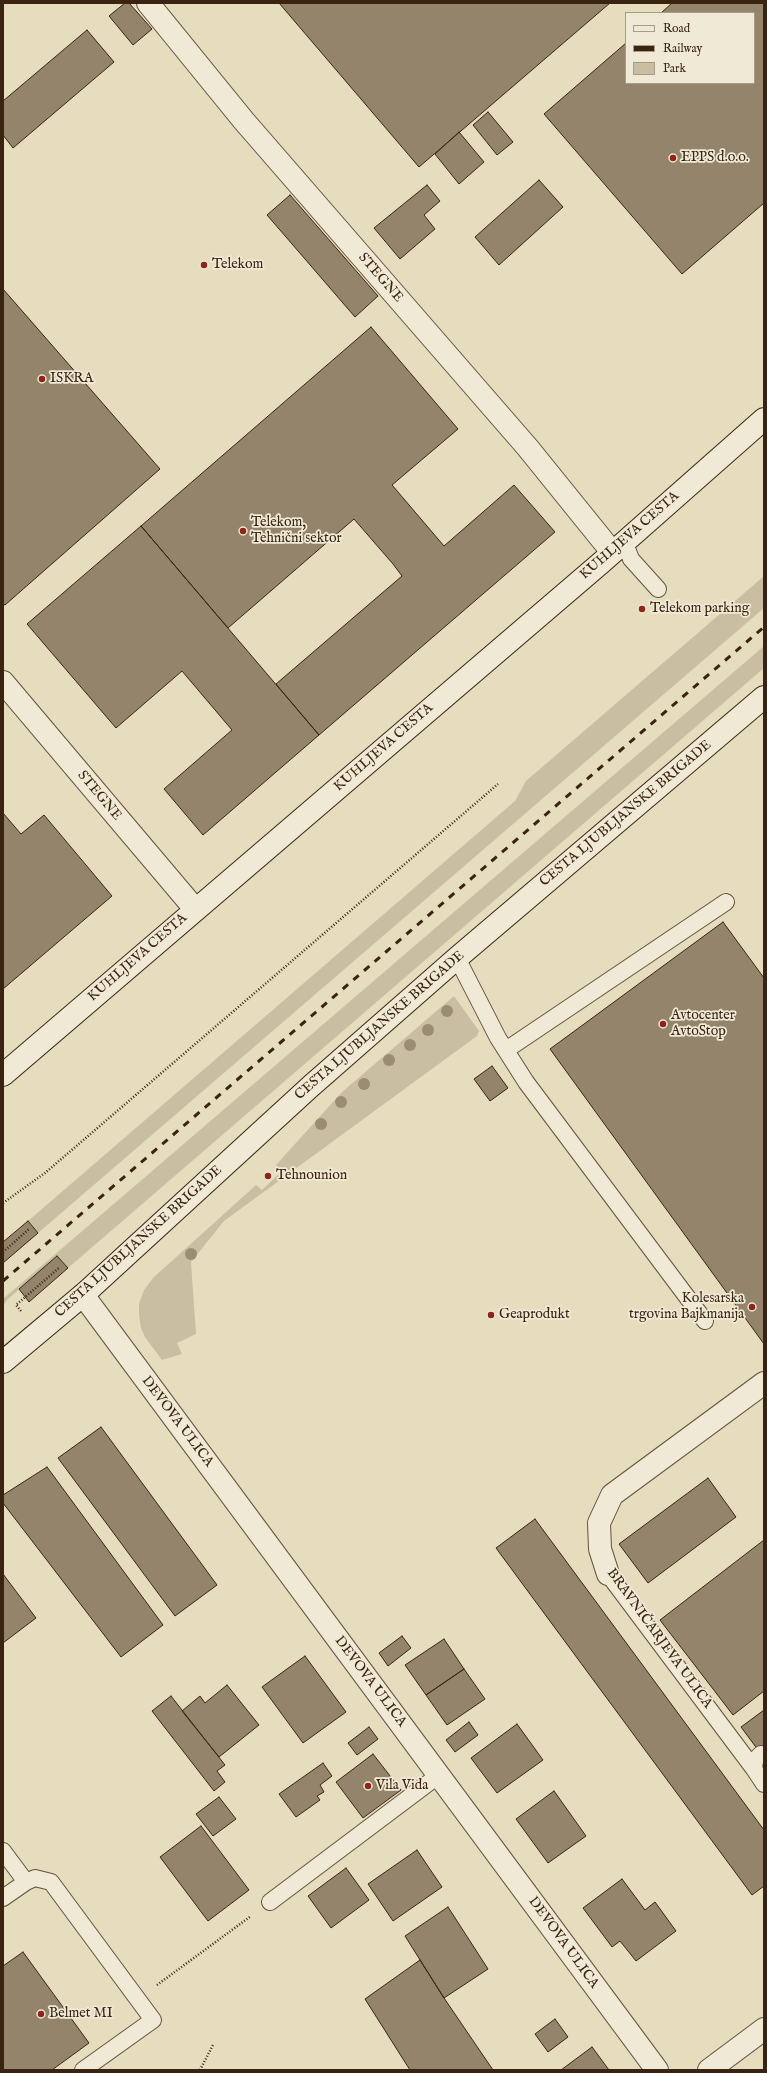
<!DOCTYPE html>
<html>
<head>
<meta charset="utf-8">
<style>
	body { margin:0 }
	#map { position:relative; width:767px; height:2073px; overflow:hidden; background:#e6ddbf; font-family:"IM FELL English",serif }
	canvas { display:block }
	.frame { position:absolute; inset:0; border:4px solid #3a2411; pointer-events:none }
	.legend { position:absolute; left:625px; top:12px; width:130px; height:72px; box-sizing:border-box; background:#efe9d5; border:1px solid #a79a87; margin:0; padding:5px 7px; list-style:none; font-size:12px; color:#3a2411 }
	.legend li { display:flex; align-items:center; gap:8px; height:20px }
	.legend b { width:20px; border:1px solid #a79a87 }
</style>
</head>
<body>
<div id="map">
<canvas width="767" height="2073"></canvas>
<div class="frame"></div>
<ul class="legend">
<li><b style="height:5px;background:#efe9d5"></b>Road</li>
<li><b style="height:5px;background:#3a2411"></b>Railway</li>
<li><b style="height:11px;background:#c9bea1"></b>Park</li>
</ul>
</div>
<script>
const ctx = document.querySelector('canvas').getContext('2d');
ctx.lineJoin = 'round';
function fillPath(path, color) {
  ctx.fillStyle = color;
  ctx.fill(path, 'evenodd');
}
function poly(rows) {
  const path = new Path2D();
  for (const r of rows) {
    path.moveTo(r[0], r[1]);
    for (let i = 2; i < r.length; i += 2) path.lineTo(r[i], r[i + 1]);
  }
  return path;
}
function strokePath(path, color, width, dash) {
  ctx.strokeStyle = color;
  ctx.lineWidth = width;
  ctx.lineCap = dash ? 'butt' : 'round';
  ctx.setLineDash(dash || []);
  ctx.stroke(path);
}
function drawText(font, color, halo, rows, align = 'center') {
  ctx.font = font + ' "IM FELL English",serif';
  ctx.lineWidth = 3.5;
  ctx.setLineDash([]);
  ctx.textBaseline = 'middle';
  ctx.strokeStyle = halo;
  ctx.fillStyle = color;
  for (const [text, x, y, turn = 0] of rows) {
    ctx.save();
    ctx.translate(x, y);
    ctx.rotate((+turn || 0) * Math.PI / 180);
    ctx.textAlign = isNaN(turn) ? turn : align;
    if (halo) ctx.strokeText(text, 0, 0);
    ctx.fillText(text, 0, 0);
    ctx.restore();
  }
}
fillPath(poly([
	[764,576,764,608,38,1233,28,1221,515,801,526,781],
	[764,646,764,668,68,1268,57,1256,7,1300,3,1306,3,1299],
	[454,996,479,1031,477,1036,224,1221,191,1262,196,1334,177,1343,182,1354,162,1360,145,1337,141,1328,139,1315,139,1304,144,1290,153,1278,256,1185,262,1190,281,1172,276,1165,342,1092]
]), '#c9bea1');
const building = poly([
	[125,3,129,3,152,29,133,45,109,16,125,3],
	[279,3,610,3,419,167,279,3],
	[672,3,764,3,764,203,682,274,544,114,626,43,626,83,754,83,754,13,661,13,672,3],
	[87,30,114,62,13,148,3,135,3,101,87,30],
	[488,112,513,142,497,155,473,125,488,112],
	[459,132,484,162,459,184,435,154,459,132],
	[539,180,563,207,499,265,475,237,539,180],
	[427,185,440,201,424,215,435,229,400,259,374,228,427,185],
	[290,195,378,296,355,317,267,215,290,195],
	[3,289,160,469,5,605,3,604,3,289],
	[371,327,458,429,392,485,444,546,514,485,555,532,319,735,276,684,402,576,393,564,354,519,228,628,141,526,371,327],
	[141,526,319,735,203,835,164,789,232,730,182,671,116,728,27,624,141,526],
	[3,813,21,834,44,815,112,896,3,989,3,813],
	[723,922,764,978,764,1344,550,1049,723,922],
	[492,1066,508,1088,490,1101,474,1079,492,1066],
	[28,1221,38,1233,3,1263,3,1242,28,1221],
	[57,1256,68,1268,29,1302,19,1289,57,1256],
	[101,1427,217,1585,175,1616,58,1458,101,1427],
	[47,1467,163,1625,121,1657,3,1503,3,1495,47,1467],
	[708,1478,736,1517,648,1583,619,1544,708,1478],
	[535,1519,764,1830,764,1886,752,1895,496,1548,535,1519],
	[764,1540,764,1691,733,1715,660,1620,764,1540],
	[3,1574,36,1618,3,1643,3,1574],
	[402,1636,411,1648,388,1666,379,1653,402,1636],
	[444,1639,464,1669,426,1695,405,1665,444,1639],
	[305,1656,346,1712,303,1743,262,1687,305,1656],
	[464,1669,485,1699,447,1725,426,1695,464,1669],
	[227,1685,259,1725,219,1757,182,1711,200,1696,205,1703,227,1685],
	[171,1696,225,1765,217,1771,225,1782,214,1791,152,1711,171,1696],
	[764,1710,764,1758,741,1727,764,1710],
	[469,1722,478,1735,455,1752,446,1740,469,1722],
	[517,1724,543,1760,497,1793,471,1758,517,1724],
	[369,1727,378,1739,357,1755,348,1743,369,1727],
	[373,1754,401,1790,363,1818,336,1782,373,1754],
	[323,1763,332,1776,320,1785,324,1792,317,1796,320,1800,296,1817,279,1794,323,1763],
	[554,1791,586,1836,548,1863,516,1819,554,1791],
	[219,1797,236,1819,213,1836,196,1814,219,1797],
	[201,1826,249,1890,208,1921,160,1857,201,1826],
	[417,1850,442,1887,393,1921,368,1884,417,1850],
	[346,1868,369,1900,331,1928,308,1896,346,1868],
	[622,1879,645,1910,655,1902,676,1931,636,1961,620,1941,612,1947,583,1908,622,1879],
	[448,1907,488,1969,444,1998,405,1936,448,1907],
	[23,1952,89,2043,52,2070,3,2070,3,1966,23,1952],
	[420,1960,444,1998,493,2070,410,2070,365,1999,420,1960],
	[555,2019,568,2037,548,2052,535,2034,555,2019],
	[592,2047,609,2070,561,2070,592,2047]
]);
fillPath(building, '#93846b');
strokePath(building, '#3a2411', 1);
const lane = poly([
	[624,541,631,559,658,589],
	[457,958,498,1038,526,1082,705,1321],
	[506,1050,726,902],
	[608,1574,754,1769],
	[761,1754,755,1760,754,1769,764,1784],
	[3,1851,26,1882,3,1898],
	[26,1882,35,1878,51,1882,153,2020,83,2070],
	[270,1902,439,1775]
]);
const street = poly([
	[148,3,244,121,528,448,612,552],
	[3,682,195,909],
	[83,1295,657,2070],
	[608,1574,600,1549,599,1523,612,1495,764,1383],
	[709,2070,764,2029]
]);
const secondary = poly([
	[3,1075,602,562,764,419],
	[3,1362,83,1295,311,1086,457,958,764,697]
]);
strokePath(lane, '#65523c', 18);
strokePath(street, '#65523c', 24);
strokePath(secondary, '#3a2411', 24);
strokePath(poly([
	[3,1203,45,1173,498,784],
	[3,1252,29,1229],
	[21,1311,16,1305,60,1267],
	[157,1985,251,1916],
	[200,2070,213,2045]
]), '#3a2411', 2.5, [1, 2]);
strokePath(lane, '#efe9d5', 16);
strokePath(street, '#efe9d5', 22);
strokePath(secondary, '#efe9d5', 22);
strokePath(poly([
	[3,1281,764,627]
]), '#3a2411', 3, [7, 7]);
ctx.fillStyle = '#9b8c73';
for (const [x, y] of [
	[447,1011],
	[428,1030],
	[410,1045],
	[389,1060],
	[364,1084],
	[341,1102],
	[321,1124],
	[191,1254]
]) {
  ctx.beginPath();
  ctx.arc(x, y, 6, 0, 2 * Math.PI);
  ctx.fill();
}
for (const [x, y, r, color] of [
	[673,158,4,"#8f2418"],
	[204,265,4,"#8f2418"],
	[42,379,4,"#8f2418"],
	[243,531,4,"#8f2418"],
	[642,609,4,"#8f2418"],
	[663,1024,4,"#8f2418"],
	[268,1176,4,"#8f2418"],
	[752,1307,4,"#8f2418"],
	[491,1315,4,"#8f2418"],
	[368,1786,4,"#8f2418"],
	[41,2014,4,"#8f2418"]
]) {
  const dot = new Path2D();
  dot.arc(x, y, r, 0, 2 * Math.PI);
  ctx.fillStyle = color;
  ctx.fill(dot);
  strokePath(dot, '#efe9d5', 1.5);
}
drawText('14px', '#3a2411', '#efe9d5', [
	["EPPS d.o.o.",681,158],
	["Telekom",212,265],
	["ISKRA",50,379],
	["Telekom,",251,523],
	["Tehnični sektor",251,539],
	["Telekom parking",650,609],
	["Avtocenter",671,1016],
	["AvtoStop",671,1032],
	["Tehnounion",276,1176],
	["Kolesarska",744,1299,"right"],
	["trgovina Bajkmanija",744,1315,"right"],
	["Geaprodukt",499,1315],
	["Vila Vida",376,1786],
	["Belmet MI",49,2014]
], 'left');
drawText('14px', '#3a2411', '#efe9d5', [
	["STEGNE",380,278,49],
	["KUHLJEVA CESTA",630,536,-41],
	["KUHLJEVA CESTA",384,748,-41],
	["STEGNE",99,796,50],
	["CESTA LJUBLJANSKE BRIGADE",626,814,-40],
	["KUHLJEVA CESTA",138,958,-41],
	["CESTA LJUBLJANSKE BRIGADE",380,1026,-41],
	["CESTA LJUBLJANSKE BRIGADE",139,1242,-42],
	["DEVOVA ULICA",177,1422,53],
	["BRAVNIČARJEVA ULICA",659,1639,54],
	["DEVOVA ULICA",370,1682,53],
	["DEVOVA ULICA",563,1943,54]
]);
</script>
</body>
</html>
